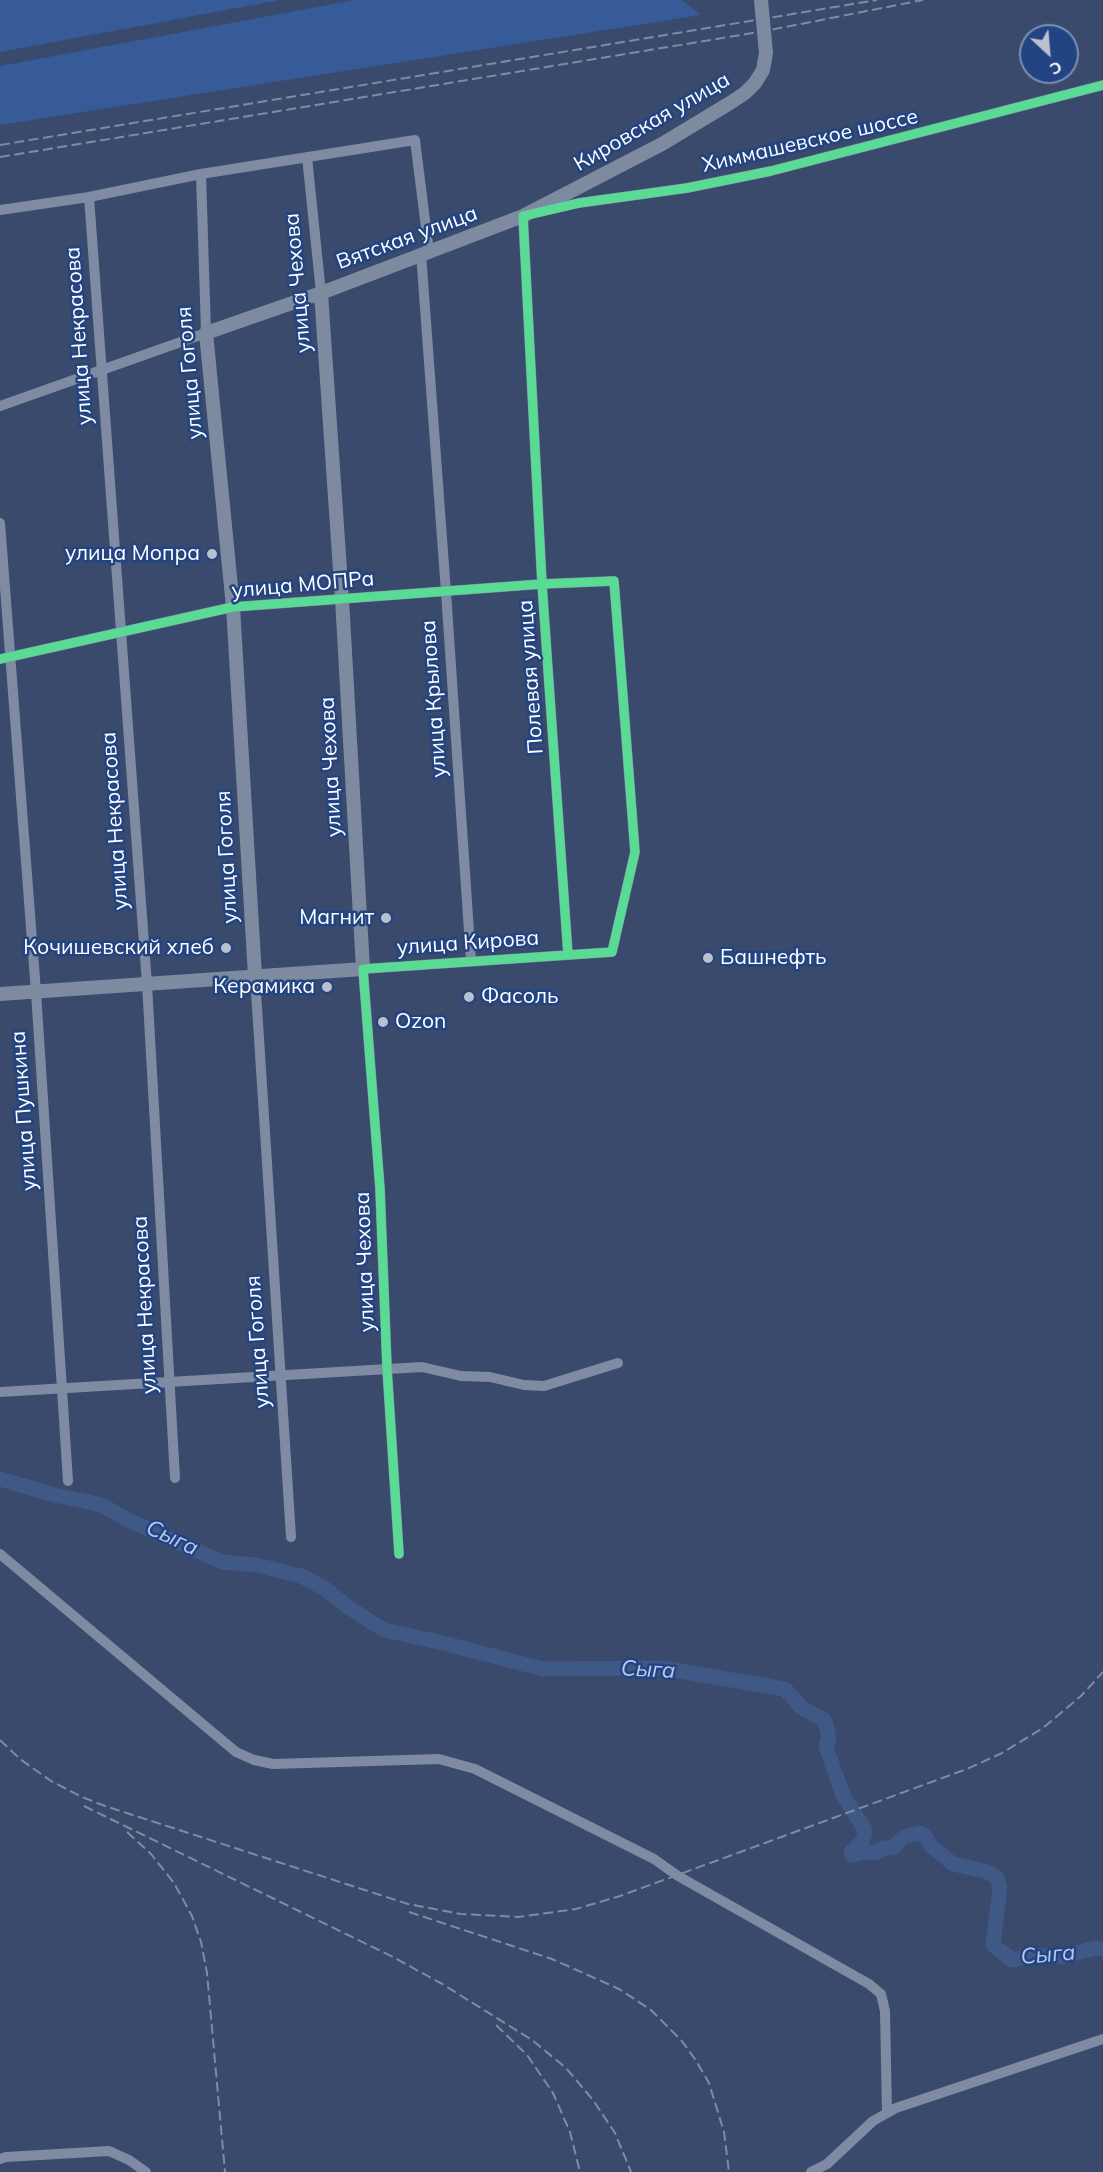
<!DOCTYPE html>
<html>
<head>
<meta charset="utf-8">
<style>
	body { margin:0 }
	#map { position:relative; width:1103px; height:2172px; overflow:hidden; background:#394a6c; font-family:Mulish,sans-serif }
	canvas { display:block }
	.north { position:absolute; left:1019px; top:24px; width:60px; height:60px; box-sizing:border-box; background:#234482; border:2px solid #7b8fb4; border-radius:50%; rotate:154deg; font-size:16px; font-weight:700; line-height:24px; text-align:center; color:#fff }
	.north::after { content:''; display:block; margin:auto; width:21px; height:27px; background:#bac0cc; clip-path:polygon(50% 0,100% 100%,50% 72%,0 100%) }
</style>
</head>
<body>
<div id="map">
<canvas width="1103" height="2172"></canvas>
<div class="north">С</div>
</div>
<script>
const ctx = document.querySelector('canvas').getContext('2d');
ctx.lineJoin = 'round';
function fillPath(path, color) {
  ctx.fillStyle = color;
  ctx.fill(path, 'evenodd');
}
function poly(rows) {
  const path = new Path2D();
  for (const r of rows) {
    path.moveTo(r[0], r[1]);
    for (let i = 2; i < r.length; i += 2) path.lineTo(r[i], r[i + 1]);
  }
  return path;
}
function strokePath(path, color, width, dash) {
  ctx.strokeStyle = color;
  ctx.lineWidth = width;
  ctx.lineCap = dash ? 'butt' : 'round';
  ctx.setLineDash(dash || []);
  ctx.stroke(path);
}
function drawText(font, color, halo, rows, align = 'center') {
  ctx.font = font + ' Mulish,sans-serif';
  ctx.lineWidth = 5;
  ctx.setLineDash([]);
  ctx.textBaseline = 'middle';
  ctx.strokeStyle = halo;
  ctx.fillStyle = color;
  for (const [text, x, y, turn = 0] of rows) {
    ctx.save();
    ctx.translate(x, y);
    ctx.rotate((+turn || 0) * Math.PI / 180);
    ctx.textAlign = isNaN(turn) ? turn : align;
    if (halo) ctx.strokeText(text, 0, 0);
    ctx.fillText(text, 0, 0);
    ctx.restore();
  }
}
fillPath(poly([
	[0,0,280,0,0,52],
	[355,0,681,0,701,15,0,125,0,66]
]), '#375a99');
strokePath(poly([
	[0,1479,55,1495,102,1505,128,1520,222,1562,256,1565,301,1576,324,1588,348,1607,384,1630,443,1643,543,1669,662,1668,785,1689,802,1708,824,1720,827,1728,829,1739,826,1746,832,1764,843,1795,865,1830,863,1841,851,1852,852,1855,864,1852,876,1853,881,1849,894,1847,904,1837,919,1833,925,1836,931,1846,953,1864,988,1872,997,1878,1000,1887,999,1896,993,1945,1012,1960,1035,1955,1061,1957,1096,1948,1103,1949]
]), '#405885', 15);
strokePath(poly([
	[307,157,321,293],
	[89,197,147,984,175,1478],
	[0,210,89,197,201,174,415,140,429,252],
	[421,254,446,592,471,961],
	[0,406,206,333,201,174],
	[0,523,36,992,68,1481],
	[0,659,233,607,542,584,614,581,635,852,612,952,363,969,380,1189,387,1368,399,1554],
	[568,955,542,584,523,216,579,203,687,188,771,171,1103,85],
	[255,976,291,1537],
	[0,1392,422,1367,461,1376,490,1377,524,1385,544,1386,618,1363],
	[0,1554,236,1752,254,1760,273,1764,439,1759,475,1769,654,1859,678,1876,869,1984,881,1994,885,2011,887,2113],
	[0,2159,6,2157,109,2151,129,2160,146,2172],
	[811,2172,827,2164,873,2121,896,2108,1103,2039]
]), '#7f8ba2', 10);
strokePath(poly([
	[255,976,233,607,206,333,321,293,523,216,662,144,730,103,745,93,755,83,763,70,766,53,761,0],
	[0,994,363,969,342,599,321,293]
]), '#7d8aa0', 14);
strokePath(poly([
	[0,145,877,0],
	[0,157,765,31,923,0],
	[0,1740,20,1759,51,1781,82,1797,105,1806,408,1904,461,1914,518,1917,576,1909,620,1896,967,1769,1002,1753,1043,1728,1081,1696,1103,1672],
	[84,1806,393,1957,444,1985,532,2040,566,2068,593,2100,615,2133,631,2172],
	[127,1832,151,1854,174,1883,192,1916,201,1942,207,1973,225,2172],
	[409,1912,552,1959,619,1989,651,2010,681,2040,695,2059,709,2083,724,2132,729,2172],
	[496,2025,527,2055,553,2093,570,2132,580,2172]
]), '#808ba2', 2, [10, 4.5]);
strokePath(poly([
	[0,659,233,607,542,584,614,581,635,852,612,952,363,969,380,1189,387,1368,399,1554],
	[568,955,542,584,523,216,579,203,687,188,771,171,1103,85]
]), '#5adb95', 9);
for (const [x, y, r, color] of [
	[212,554,6,"#bac0cc"],
	[386,918,6,"#bac0cc"],
	[226,948,6,"#bac0cc"],
	[708,958,6,"#bac0cc"],
	[327,987,6,"#bac0cc"],
	[469,997,6,"#bac0cc"],
	[383,1022,6,"#bac0cc"]
]) {
  const dot = new Path2D();
  dot.arc(x, y, r, 0, 2 * Math.PI);
  ctx.fillStyle = color;
  ctx.fill(dot);
  strokePath(dot, '#234482', 2);
}
drawText('21px', '#fff', '#234482', [
	["Кировская улица",652,122,-30],
	["Химмашевское шоссе",810,141,-13],
	["Вятская улица",407,238,-20],
	["улица Чехова",298,283,-95],
	["улица Некрасова",79,336,-94],
	["улица Гоголя",190,373,-95],
	["улица МОПРа",303,585,-5],
	["Полевая улица",531,677,-94],
	["улица Крылова",434,699,-94],
	["улица Чехова",331,767,-93],
	["улица Некрасова",115,821,-94],
	["улица Гоголя",227,857,-93],
	["улица Кирова",468,943,-4],
	["улица Пушкина",24,1111,-94],
	["улица Чехова",365,1262,-92],
	["улица Некрасова",145,1305,-93],
	["улица Гоголя",258,1342,-94]
]);
drawText('21px', '#fff', '#234482', [
	["улица Мопра",200,554],
	["Магнит",374,918],
	["Кочишевский хлеб",214,948],
	["Башнефть",720,958,"left"],
	["Керамика",315,987],
	["Фасоль",481,997,"left"],
	["Ozon",395,1022,"left"]
], 'right');
drawText('italic 22px', '#b6cbef', '#234482', [
	["Сыга",172,1538,25],
	["Сыга",648,1670,3],
	["Сыга",1048,1955,-5]
]);
</script>
</body>
</html>
